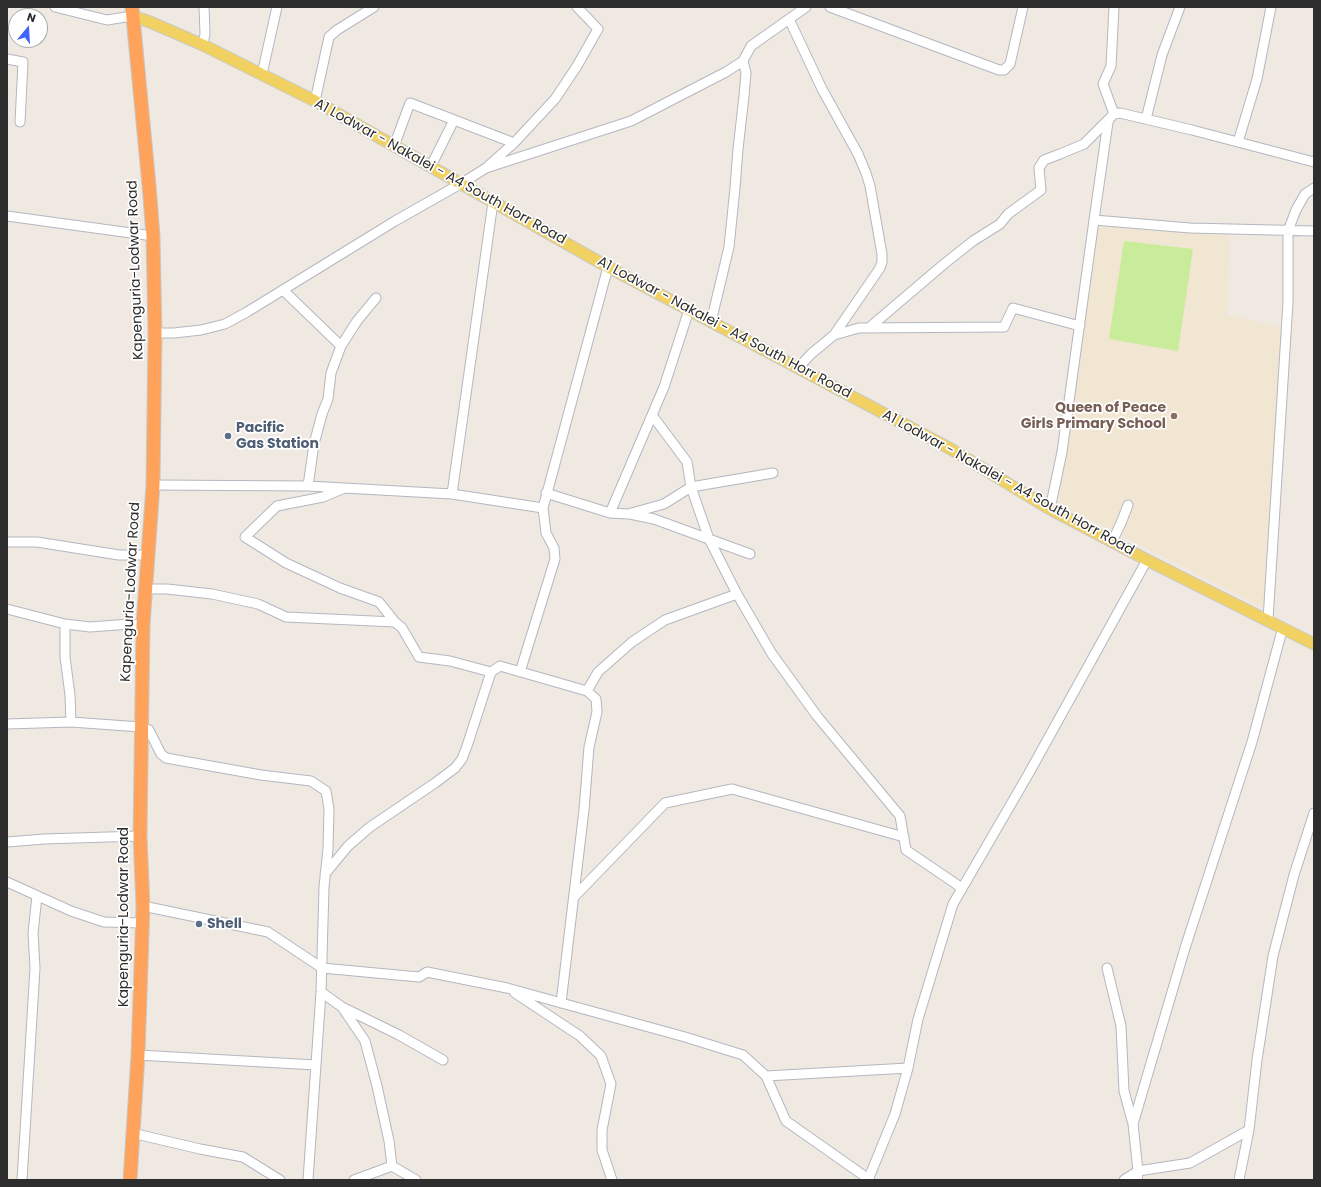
<!DOCTYPE html>
<html>
<head>
<meta charset="utf-8">
<style>
	body { margin:0 }
	#map { position:relative; width:1321px; height:1187px; overflow:hidden; background:#efe9e1; font-family:Poppins,sans-serif }
	canvas { display:block }
	.frame { position:absolute; inset:0; border:8px solid #2e2e2e; pointer-events:none }
	.north { position:absolute; left:8px; top:8px; width:40px; height:40px; box-sizing:border-box; background:#fff; border:1px solid #ababab; border-radius:50%; rotate:18deg; font-size:11px; font-weight:700; line-height:16px; text-align:center; color:#2e2e2e }
	.north::after { content:''; display:block; margin:auto; width:14px; height:18px; background:#4264fb; clip-path:polygon(50% 0,100% 100%,50% 72%,0 100%) }
</style>
</head>
<body>
<div id="map">
<canvas width="1321" height="1187"></canvas>
<div class="frame"></div>
<div class="north">N</div>
</div>
<script>
const ctx = document.querySelector('canvas').getContext('2d');
ctx.lineJoin = 'round';
function fillPath(path, color) {
  ctx.fillStyle = color;
  ctx.fill(path, 'evenodd');
}
function poly(rows) {
  const path = new Path2D();
  for (const r of rows) {
    path.moveTo(r[0], r[1]);
    for (let i = 2; i < r.length; i += 2) path.lineTo(r[i], r[i + 1]);
  }
  return path;
}
function strokePath(path, color, width, dash) {
  ctx.strokeStyle = color;
  ctx.lineWidth = width;
  ctx.lineCap = dash ? 'butt' : 'round';
  ctx.setLineDash(dash || []);
  ctx.stroke(path);
}
function drawText(font, color, halo, rows, align = 'center') {
  ctx.font = font + ' Poppins,sans-serif';
  ctx.lineWidth = 3.5;
  ctx.setLineDash([]);
  ctx.textBaseline = 'middle';
  ctx.strokeStyle = halo;
  ctx.fillStyle = color;
  for (const [text, x, y, turn = 0] of rows) {
    ctx.save();
    ctx.translate(x, y);
    ctx.rotate((+turn || 0) * Math.PI / 180);
    ctx.textAlign = isNaN(turn) ? turn : align;
    if (halo) ctx.strokeText(text, 0, 0);
    ctx.fillText(text, 0, 0);
    ctx.restore();
  }
}
fillPath(poly([
	[1098,222,1230,236,1227,315,1283,328,1266,597,1263,608,1058,503]
]), '#f0e6d1');
fillPath(poly([
	[1124,241,1193,249,1178,351,1109,339]
]), '#c9ec9a');
const minor = poly([
	[55,7,107,20,132,16],
	[830,7,999,70,1004,70,1010,64,1023,7],
	[789,19,822,89,858,154,866,173,870,186,882,254,882,262,880,268,834,335],
	[203,45,205,34,204,7],
	[7,59,23,62,20,122],
	[262,74,277,7],
	[315,101,329,37,337,30,374,7],
	[1114,114,1103,84,1111,66,1114,7],
	[1146,119,1162,55,1180,7],
	[1238,142,1257,79,1271,7],
	[394,146,410,103,514,143],
	[431,166,454,120],
	[488,166,514,143,555,99,577,66,598,29,577,7],
	[493,202,452,494,543,508],
	[7,216,153,236],
	[1094,220,1190,228,1314,231],
	[283,290,341,346],
	[711,322,729,247,735,188,738,149,744,96,746,73,743,61],
	[870,327,944,264,973,241,1000,224,1008,214,1041,190,1039,168,1044,160,1060,154,1084,144,1114,114,1120,113,1192,130,1314,162],
	[155,333,174,333,201,330,225,324,247,312,395,221,462,183,486,168,631,121,726,72,743,61,751,46,806,7],
	[798,368,811,354,834,335,859,328,1004,327,1013,308,1080,326],
	[652,415,687,462,691,487,709,539,737,594,772,654,817,716,900,816,906,850,962,888],
	[153,485,308,486,452,494],
	[308,486,314,444,322,414,328,399,331,373,341,346,357,321,376,298],
	[342,489,323,497,277,506,245,537,286,563,340,588,379,602,395,622],
	[546,493,610,513,664,387,689,310],
	[1050,509,1062,452,1094,220,1108,122,1110,118],
	[610,513,628,514,664,504,691,487,773,473],
	[630,514,654,519,750,554],
	[7,542,37,542,119,555,148,555],
	[1112,542,1121,523,1128,505],
	[145,589,167,589,212,594,258,604,286,617,395,622,402,628,419,657,450,661,491,672,500,666,587,691,596,699,597,712,589,747,584,810,561,1003],
	[7,609,65,624,90,627,130,624,143,625],
	[1268,620,1288,302,1288,231,1296,210,1305,194,1314,188],
	[65,624,65,657,70,695,71,722],
	[520,672,555,559,554,548,546,533,543,508,608,267],
	[587,691,598,672,632,642,665,620,737,594],
	[7,724,71,722,141,727,149,730,161,754,166,758,261,775,311,781,326,791,329,809,328,849,324,887,321,992,308,1180],
	[7,842,44,839,140,836],
	[325,874,348,846,370,827,435,783,455,768,462,759,467,746,491,672],
	[7,882,71,911,104,922,141,923],
	[574,897,665,803,732,789,904,837],
	[143,906,268,932,322,968,419,977,427,972,507,988,685,1037,743,1055,766,1076,908,1068],
	[1107,968,1121,1026,1124,1091,1133,1124],
	[321,992,342,1007,399,1035,443,1060],
	[515,993,580,1036,601,1056,611,1084,602,1130,602,1150,612,1180],
	[342,1007,365,1041,377,1086,389,1141,392,1166],
	[138,1055,316,1065],
	[766,1076,786,1121,870,1180],
	[132,1133,200,1149,243,1157,280,1180],
	[392,1166,416,1180],
	[22,1180,33,1001,35,968,33,933,37,896],
	[354,1180,392,1166],
	[868,1180,895,1114,908,1068,918,1019,953,904,1029,773,1147,560],
	[1124,1180,1138,1171,1190,1163,1249,1130],
	[1137,1180,1138,1171,1133,1124,1185,948,1252,742,1283,627],
	[1239,1180,1249,1130,1257,1060,1273,956,1294,875,1314,813]
]);
const major = poly([
	[132,16,150,22,203,45,315,101,608,267,949,448,1050,509,1147,560,1314,644]
]);
const highway = poly([
	[130,1180,138,1055,143,906,140,836,143,625,153,485,155,333,153,236,149,185,132,7]
]);
strokePath(minor, '#b4b7c1', 11);
strokePath(major, '#c9c9c9', 13);
strokePath(highway, '#c9c9c9', 15);
strokePath(minor, '#fff', 9);
strokePath(major, '#f2d163', 11);
strokePath(highway, '#ffa35c', 13);
for (const [x, y, r, color] of [
	[1174,416,4,"#8d6e63"],
	[228,436,4,"#5c6f8a"],
	[199,924,4,"#5c6f8a"]
]) {
  const dot = new Path2D();
  dot.arc(x, y, r, 0, 2 * Math.PI);
  ctx.fillStyle = color;
  ctx.fill(dot);
  strokePath(dot, '#fff', 1.5);
}
drawText('14px', '#2e2e2e', '#fff', [
	["A1 Lodwar - Nakalei - A4 South Horr Road",440,172,29],
	["Kapenguria-Lodwar Road",136,270,-92],
	["A1 Lodwar - Nakalei - A4 South Horr Road",724,328,28],
	["A1 Lodwar - Nakalei - A4 South Horr Road",1008,483,29],
	["Kapenguria-Lodwar Road",131,592,-87],
	["Kapenguria-Lodwar Road",124,917,-90]
]);
drawText('bold 14px', '#785e54', '#fff', [
	["Queen of Peace",1166,408],
	["Girls Primary School",1166,424]
], 'right');
drawText('bold 14px', '#4e5e75', '#fff', [
	["Pacific",236,428],
	["Gas Station",236,444],
	["Shell",207,924]
], 'left');
</script>
</body>
</html>
